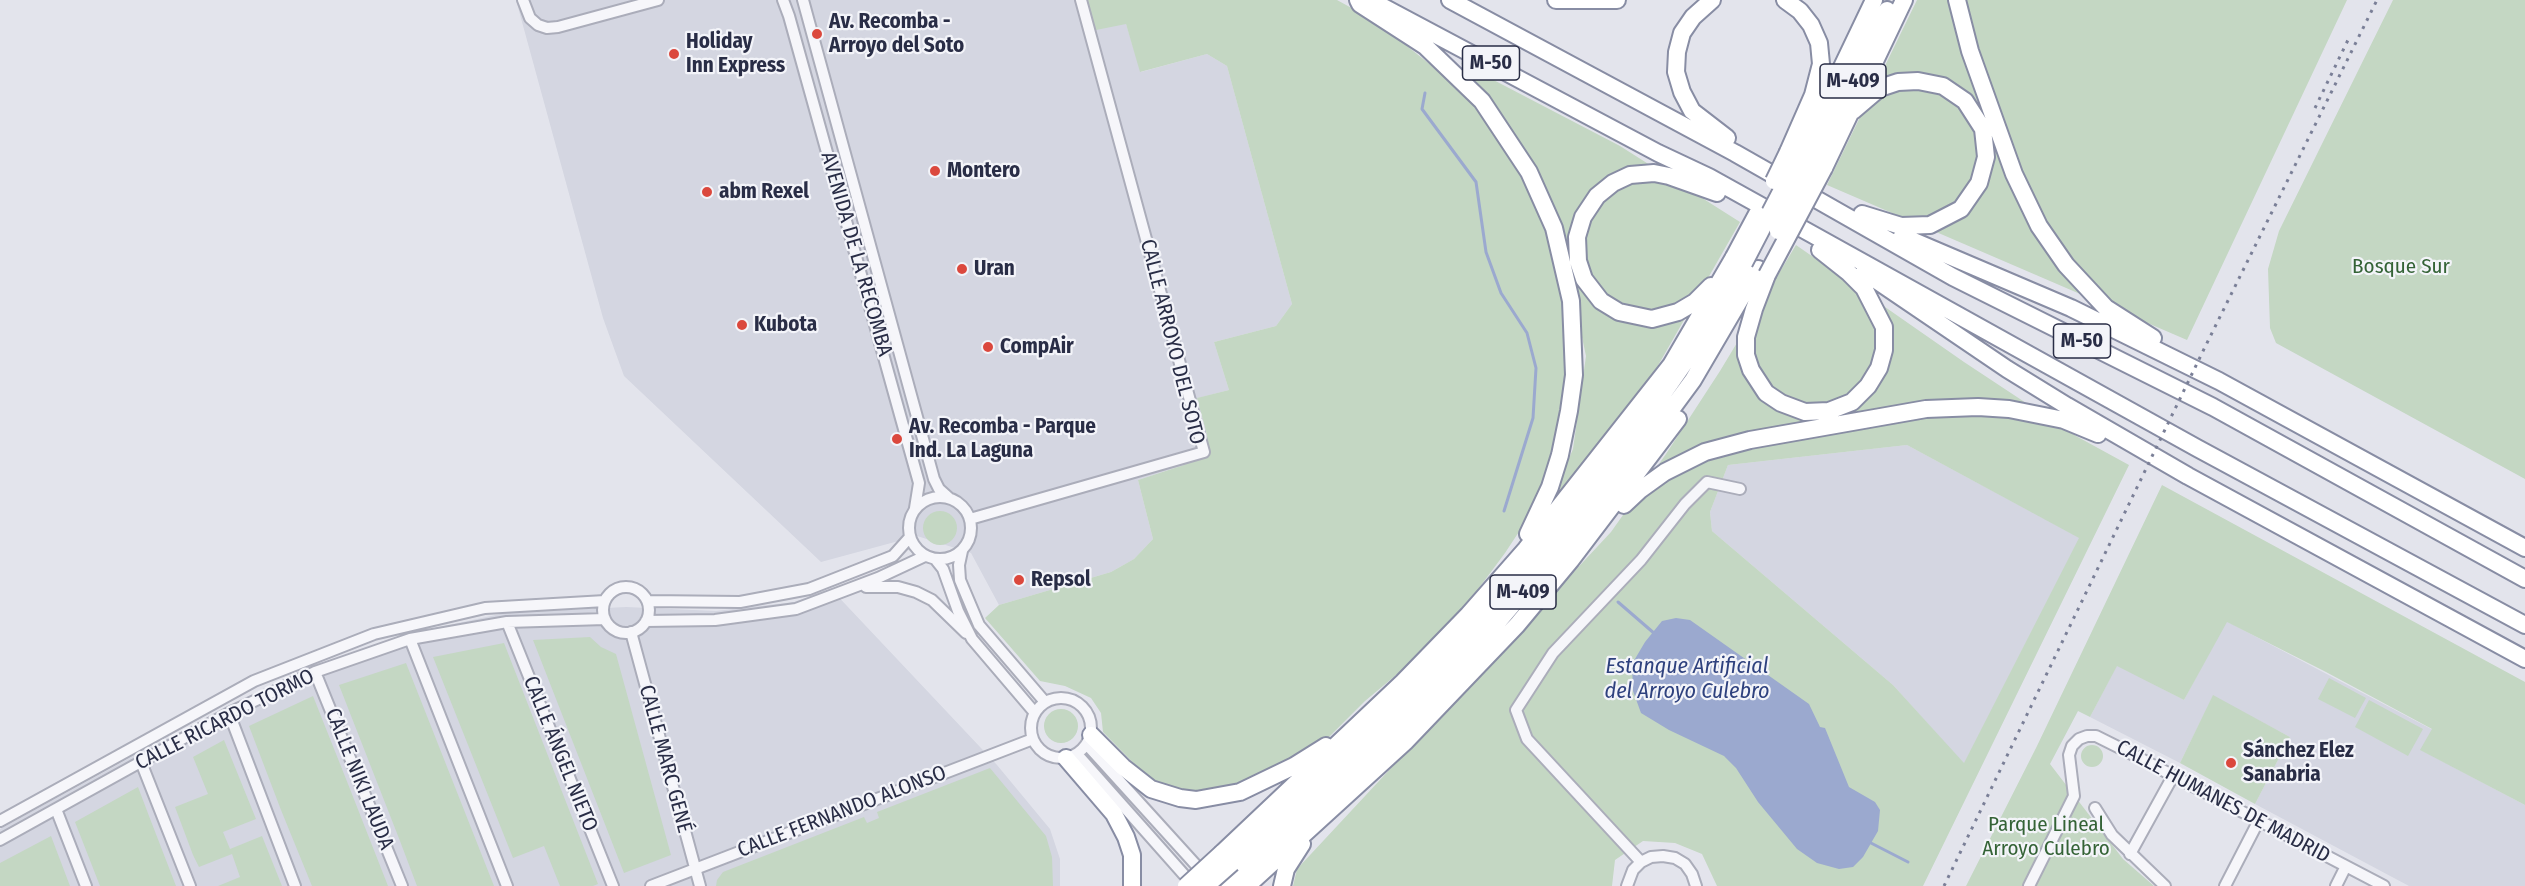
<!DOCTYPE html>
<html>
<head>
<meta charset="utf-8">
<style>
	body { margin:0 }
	canvas { display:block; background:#e3e4ec }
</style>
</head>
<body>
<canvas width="2525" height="886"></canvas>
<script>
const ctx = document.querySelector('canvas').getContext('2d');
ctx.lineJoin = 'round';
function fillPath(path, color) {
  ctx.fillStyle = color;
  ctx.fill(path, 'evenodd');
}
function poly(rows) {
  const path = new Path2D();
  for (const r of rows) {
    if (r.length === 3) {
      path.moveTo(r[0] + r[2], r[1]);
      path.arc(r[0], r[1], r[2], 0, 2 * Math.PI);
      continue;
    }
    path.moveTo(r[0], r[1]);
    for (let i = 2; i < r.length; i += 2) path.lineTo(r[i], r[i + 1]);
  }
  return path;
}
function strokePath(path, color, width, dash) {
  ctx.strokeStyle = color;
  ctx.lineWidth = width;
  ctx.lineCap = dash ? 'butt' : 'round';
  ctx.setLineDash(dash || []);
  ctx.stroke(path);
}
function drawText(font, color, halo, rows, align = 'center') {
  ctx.font = font + ' "Fira Sans Condensed",sans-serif';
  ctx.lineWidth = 4.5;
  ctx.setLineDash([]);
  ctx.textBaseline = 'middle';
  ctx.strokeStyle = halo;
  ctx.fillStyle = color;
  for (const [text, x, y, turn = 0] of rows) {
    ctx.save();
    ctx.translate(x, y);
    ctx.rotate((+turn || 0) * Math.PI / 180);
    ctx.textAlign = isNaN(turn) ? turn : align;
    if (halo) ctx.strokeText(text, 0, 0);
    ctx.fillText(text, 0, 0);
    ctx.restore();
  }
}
fillPath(poly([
	[516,0,1086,0,1126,24,1141,72,1207,54,1227,66,1292,304,1276,326,1214,342,1229,390,1198,398,1207,435,1204,452,1184,465,1138,480,1153,539,1134,559,1111,572,999,605,971,553,917,536,821,562,624,376,603,318],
	[1907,445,2080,538,1964,764,1893,685,1712,531,1710,512,1728,465],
	[831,589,997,765,1050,829,1060,859,1060,886,0,886,0,829,137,754,301,670,407,634,505,613,626,607,716,611,794,602],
	[2226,621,2433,730,2421,750,2525,805,2525,886,2409,886,2255,804,2290,737,2213,696,2180,763,2090,717,2117,665,2184,700]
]), '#d4d6e1');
fillPath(poly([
	[1086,0,1337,0,1377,22,1467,94,1517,164,1547,235,1566,307,1566,372,1553,449,1536,506,1505,553,1470,600,1414,660,1365,701,1327,739,1297,758,1256,777,1207,795,1153,783,1103,732,1101,713,1091,698,1065,686,1040,681,985,618,999,605,1111,572,1134,559,1153,539,1138,480,1184,465,1204,452,1207,435,1197,398,1229,390,1214,342,1276,326,1292,304,1227,66,1207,54,1140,72,1126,24,1096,30],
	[1917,0,2347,0,2187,340,1827,185],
	[2393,0,2525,0,2525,479,2276,343,2270,328,2268,269,2279,231],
	[1461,63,1620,146,1740,222,1652,376,1545,515,1573,449,1586,356,1554,205],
	[1796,245,1964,362,2076,436,2129,465,1923,886,1717,886,1702,854,1675,843,1643,841,1615,860,1612,886,1293,886,1297,869,1611,532,1666,454,1720,371],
	[1907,445,2079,538,1964,763,1893,685,1712,531,1710,512,1728,465],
	[2162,485,2525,682,2525,805,2420,750,2432,729,2326,672,2227,622,2184,700,2117,666,2090,717,2078,711,2050,764,2123,859,2154,886,1966,886,2036,748],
	[940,528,17],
	[590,637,601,647,616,654,671,855,624,873,533,640],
	[504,643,598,884,593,886,560,886,544,846,513,858,433,657],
	[406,663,423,706,494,886,417,886,400,841,339,685],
	[2329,678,2366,698,2355,718,2318,699],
	[2213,695,2290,737,2255,804,2180,763],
	[313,696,348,784,388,886,312,886,281,810,249,726],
	[2369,700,2423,729,2408,756,2355,727],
	[1061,726,17],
	[224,740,256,819,223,832,230,849,262,836,282,886,218,886,240,877,232,854,199,867,193,855,175,807,208,794,193,757],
	[2092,756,11],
	[990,768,1046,836,1052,857,1053,886,716,886,717,880,723,872,864,817,867,823,879,818,877,812],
	[138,787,149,816,176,886,100,886,75,822],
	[51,836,70,886,0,886,0,863]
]), '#c4d7c3');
fillPath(poly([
	[1676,618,1690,620,1809,704,1820,727,1825,728,1849,787,1875,802,1880,810,1878,831,1863,857,1853,867,1839,869,1817,863,1797,849,1758,802,1736,768,1724,756,1669,730,1641,713,1633,691,1632,664,1645,642,1662,621]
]), '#9ba9cf');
strokePath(poly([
	[1425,93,1422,109,1476,182,1486,252,1501,293,1527,333,1536,368,1533,418,1504,511],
	[1618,602,1655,634],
	[1869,842,1908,862]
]), '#9ba9cf', 3);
const minor = poly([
	[523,0,530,18,538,25,547,28,558,27,658,0],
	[783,0,789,16,919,483,915,508],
	[803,0,934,479,939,489,949,498],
	[940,528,31],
	[970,519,1204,452,1081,0],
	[962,551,959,565,960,580,979,625,1045,702],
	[935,559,943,569,958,611,972,639,1035,713],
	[866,587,898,587,916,592,932,600,966,633],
	[626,610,23],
	[648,601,740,602,809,589,893,556,910,537],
	[646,621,715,620,796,609,878,578,925,556],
	[507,622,613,886],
	[631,632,700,886],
	[410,639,507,886],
	[315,672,402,886],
	[1061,728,30],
	[229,713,295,886],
	[1087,745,1205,875],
	[1077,754,1194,886],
	[141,762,190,886],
	[2095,808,2112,835,2165,886],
	[56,809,86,886],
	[0,821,254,681,374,634,485,608,605,601],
	[0,840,229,713,315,672,410,639,507,622,605,619],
	[2130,854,2173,776],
	[1641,862,1527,739,1516,710,1553,653,1641,560,1685,504,1707,482,1740,489],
	[651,886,1033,739],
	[1627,886,1633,870,1641,862,1651,857,1663,856,1675,858,1685,864,1692,874,1696,886],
	[2029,886,2074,796,2069,755,2072,746,2079,739,2087,736,2096,736,2124,750,2384,886],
	[2225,886,2258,822],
	[2336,886,2346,866]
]);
const highway = poly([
	[1358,0,1360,4,1425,46,1482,101,1529,172,1554,228,1571,301,1574,375,1569,411,1560,455,1550,487,1528,534],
	[1370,0,1658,153,1709,177,2197,448,2525,625],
	[1450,0,1735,153,1953,277,2213,407,2525,579],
	[1556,0,1617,0],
	[1712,0,1693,17,1682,33,1677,52,1676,72,1682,92,1692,111,1727,138],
	[1785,0,1800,11,1811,25,1819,43,1821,64,1813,95,1788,152],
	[1957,0,1970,51,2014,174,2039,226,2066,265,2106,308,2153,338],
	[1853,111,1880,88,1898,82,1918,81,1943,86,1965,101,1983,129,1986,157,1979,183,1961,209,1930,225,1901,226,1862,214],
	[1799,157,1874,0],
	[1813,163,1887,10],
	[1824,168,1904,0],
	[1902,236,2071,308,2219,381,2525,548],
	[1864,272,2007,369,2067,406,2188,476,2525,659],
	[1767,275,1754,309,1746,337,1746,355,1751,370,1766,393,1781,403,1805,412,1829,411,1852,402,1868,386,1879,368,1884,350,1884,327,1864,288,1849,273,1820,250],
	[1711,286,1695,302,1678,312,1652,319,1619,312,1601,301,1584,279,1578,261,1577,237,1583,217,1597,196,1613,183,1630,175,1654,173,1669,176,1717,193],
	[1624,505,1640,490,1665,472,1705,452,1750,440,1926,409,1978,407,2009,409,2064,420,2098,434],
	[1091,735,1123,767,1151,789,1180,798,1196,800,1240,792,1294,766,1326,746],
	[1066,758,1114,814,1126,837,1132,855,1132,886],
	[1222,853,1403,682,1468,615,1526,549,1671,365,1734,257],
	[1232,863,1361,743,1481,619,1589,491,1649,414,1704,335,1744,263],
	[1229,886,1367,759,1491,630,1603,498,1665,418,1693,380,1758,269],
	[1247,886,1406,741,1517,625,1571,560,1678,419],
	[1282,886,1286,869,1302,844]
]);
strokePath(minor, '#abadba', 14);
strokePath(highway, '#888da4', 20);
strokePath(minor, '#f6f6fa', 10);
strokePath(highway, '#fff', 16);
strokePath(poly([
	[2315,108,2348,40],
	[1944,886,2205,347,2377,0]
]), '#7a7f97', 3, [3, 6]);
const highwayBridge = poly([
	[1774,181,1788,152],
	[1778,231,1813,163],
	[1734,257,1757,214],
	[1744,263,1799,157],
	[1767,275,1824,168],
	[1186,886,1222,853],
	[1206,886,1232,863]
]);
strokePath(highwayBridge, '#888da4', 20, []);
strokePath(highwayBridge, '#fff', 16);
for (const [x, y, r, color] of [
	[817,34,6,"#db483d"],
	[674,54,6,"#db483d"],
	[935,171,6,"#db483d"],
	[707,192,6,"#db483d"],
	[962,269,6,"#db483d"],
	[742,325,6,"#db483d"],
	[988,347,6,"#db483d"],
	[897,439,6,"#db483d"],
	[1019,580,6,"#db483d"],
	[2231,763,6,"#db483d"]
]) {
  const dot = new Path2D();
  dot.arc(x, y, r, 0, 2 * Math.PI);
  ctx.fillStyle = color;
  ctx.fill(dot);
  strokePath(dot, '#f3f4f9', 2);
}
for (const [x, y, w] of [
	[1491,63,57],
	[1853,81,66],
	[2082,341,57],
	[1523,592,66]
]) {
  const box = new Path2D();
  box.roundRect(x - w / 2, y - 17, w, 34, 4.5);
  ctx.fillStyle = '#f3f4f9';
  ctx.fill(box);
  strokePath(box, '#292d46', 1.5);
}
drawText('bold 20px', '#292d46', null, [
	["M-50",1491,63],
	["M-409",1853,81],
	["M-50",2082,341],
	["M-409",1523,592]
]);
drawText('bold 21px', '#292d46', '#f3f4f9', [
	["Av. Recomba -",829,22],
	["Arroyo del Soto",829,46],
	["Holiday",686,42],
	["Inn Express",686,66],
	["Montero",947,171],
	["abm Rexel",719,192],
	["Uran",974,269],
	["Kubota",754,325],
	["CompAir",1000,347],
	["Av. Recomba - Parque",909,427],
	["Ind. La Laguna",909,451],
	["Repsol",1031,580],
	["Sánchez Elez",2243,751],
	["Sanabria",2243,775]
], 'left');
drawText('21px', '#292d46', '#f3f4f9', [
	["AVENIDA DE LA RECOMBA",856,254,74],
	["CALLE ARROYO DEL SOTO",1172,342,76],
	["CALLE RICARDO TORMO",225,720,-27],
	["CALLE ÁNGEL NIETO",560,754,68],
	["CALLE MARC GENÉ",665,759,75],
	["CALLE NIKI LAUDA",359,779,68],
	["CALLE HUMANES DE MADRID",2223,802,28],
	["CALLE FERNANDO ALONSO",842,812,-21]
]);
drawText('21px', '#346336', '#f3f4f9', [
	["Bosque Sur",2401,267],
	["Parque Lineal",2046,825],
	["Arroyo Culebro",2046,849]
]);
drawText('italic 22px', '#2e417e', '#f3f4f9', [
	["Estanque Artificial",1687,667],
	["del Arroyo Culebro",1687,692]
]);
</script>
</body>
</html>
